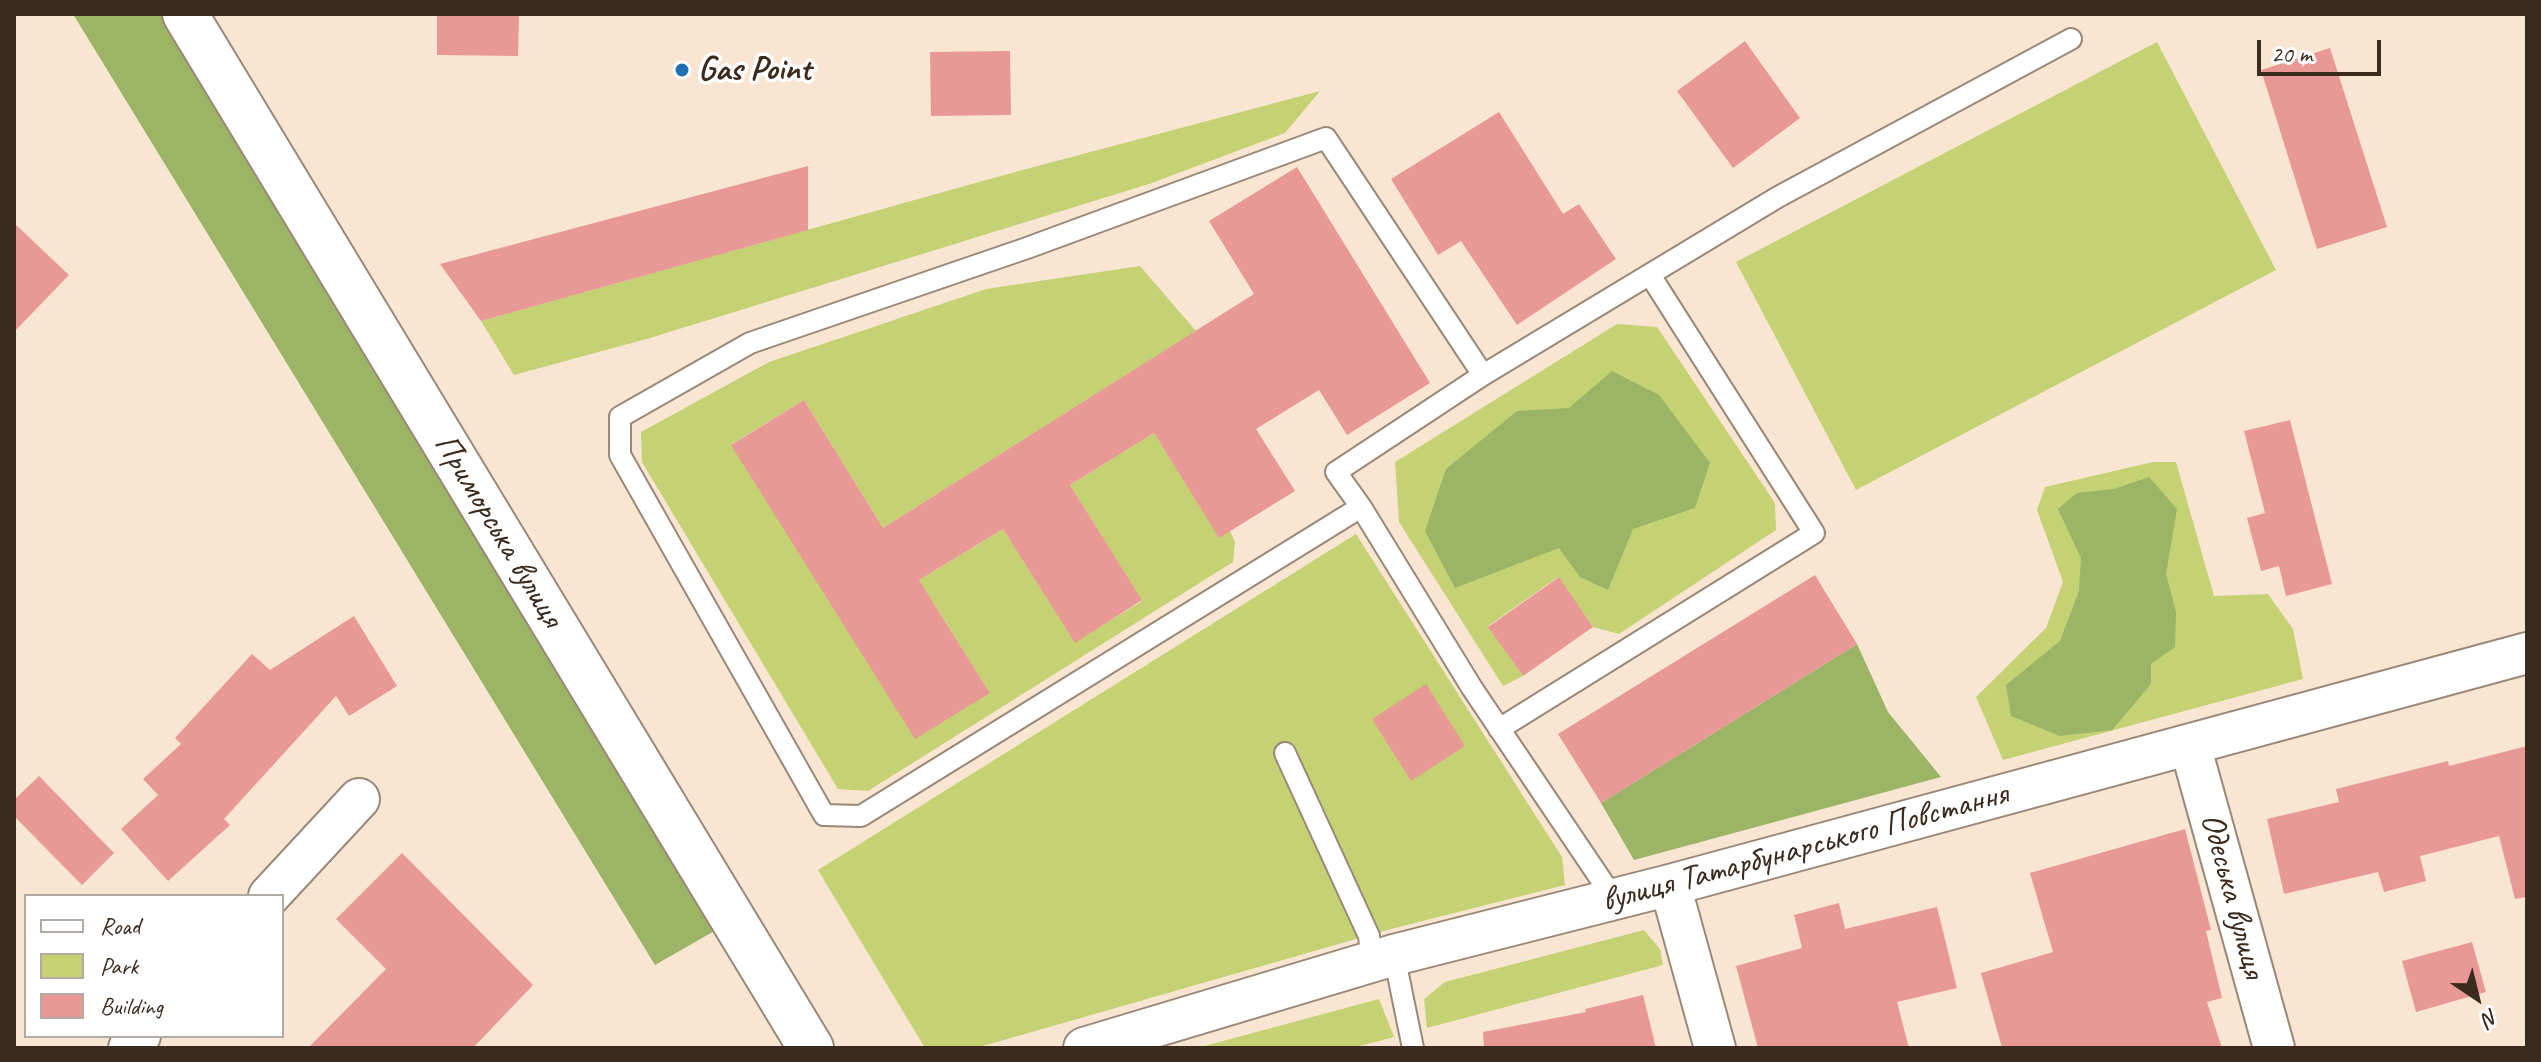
<!DOCTYPE html>
<html>
<head>
<meta charset="utf-8">
<style>
	body { margin:0 }
	#map { position:relative; width:2541px; height:1062px; overflow:hidden; background:#f8e6d2; font-family:Caveat,sans-serif }
	canvas { display:block }
	.frame { position:absolute; inset:0; border:16px solid #3b2a1e; pointer-events:none }
	.legend { position:absolute; left:24px; top:894px; width:260px; height:144px; box-sizing:border-box; background:#fff; border:2px solid #b1aaa5; margin:0; padding:10px 14px; list-style:none; font-size:24px; color:#3b2a1e }
	.legend li { display:flex; align-items:center; gap:16px; height:40px }
	.legend b { width:40px; border:2px solid #b1aaa5 }
	.north { position:absolute; left:2437px; top:958px; width:80px; height:80px; -webkit-text-stroke:6px #fff; paint-order:stroke; rotate:145deg; font-size:22px; font-weight:700; line-height:32px; text-align:center; color:#3b2a1e }
	.north::after { content:''; display:block; margin:auto; width:28px; height:36px; background:#3b2a1e; clip-path:polygon(50% 0,100% 100%,50% 72%,0 100%) }
	.scale { position:absolute; left:2257px; top:40px; width:124px; height:36px; box-sizing:border-box; border:4px solid #3b2a1e; border-top:0; padding-left:10px; font-size:24px; line-height:28px; white-space:nowrap; color:#3b2a1e; -webkit-text-stroke:6px #fff; paint-order:stroke }
</style>
</head>
<body>
<div id="map">
<canvas width="2541" height="1062"></canvas>
<div class="frame"></div>
<ul class="legend">
<li><b style="height:10px;background:#fff"></b>Road</li>
<li><b style="height:22px;background:#c4d274"></b>Park</li>
<li><b style="height:22px;background:#e99995"></b>Building</li>
</ul>
<div class="north">N</div>
<div class="scale">20 m</div>
</div>
<script>
const ctx = document.querySelector('canvas').getContext('2d');
ctx.lineJoin = 'round';
function fillPath(path, color) {
  ctx.fillStyle = color;
  ctx.fill(path, 'evenodd');
}
function poly(rows) {
  const path = new Path2D();
  for (const r of rows) {
    path.moveTo(r[0], r[1]);
    for (let i = 2; i < r.length; i += 2) path.lineTo(r[i], r[i + 1]);
  }
  return path;
}
function strokePath(path, color, width, dash) {
  ctx.strokeStyle = color;
  ctx.lineWidth = width;
  ctx.lineCap = dash ? 'butt' : 'round';
  ctx.setLineDash(dash || []);
  ctx.stroke(path);
}
function drawText(font, color, halo, rows, align = 'center') {
  ctx.font = font + ' Caveat,sans-serif';
  ctx.lineWidth = 7;
  ctx.setLineDash([]);
  ctx.textBaseline = 'middle';
  ctx.strokeStyle = halo;
  ctx.fillStyle = color;
  for (const [text, x, y, turn = 0] of rows) {
    ctx.save();
    ctx.translate(x, y);
    ctx.rotate((+turn || 0) * Math.PI / 180);
    ctx.textAlign = isNaN(turn) ? turn : align;
    if (halo) ctx.strokeText(text, 0, 0);
    ctx.fillText(text, 0, 0);
    ctx.restore();
  }
}
fillPath(poly([
	[2157,42,2276,270,1856,490,1736,262],
	[1320,91,1285,133,1149,184,650,338,514,375,481,321,1015,172],
	[1140,266,1196,331,883,528,804,400,732,444,990,693,919,580,1003,529,1075,642,1142,601,1070,485,1154,433,1219,537,1230,531,1235,542,1233,562,868,791,838,789,642,462,641,432,769,362,986,289],
	[1617,324,1657,327,1775,503,1776,530,1619,634,1593,627,1558,577,1488,626,1523,676,1503,686,1399,522,1395,462],
	[2153,462,2176,462,2214,596,2268,594,2293,629,2303,679,2003,760,1976,697,2046,628,2063,582,2037,510,2045,487],
	[1356,534,1562,857,1565,885,1391,929,976,1048,925,1048,818,870],
	[1644,930,1660,949,1663,965,1427,1028,1424,999,1445,982],
	[1379,999,1394,1037,1352,1048,1197,1048]
]), '#c4d274');
fillPath(poly([
	[73,14,160,14,730,922,655,965],
	[1612,371,1659,395,1710,463,1695,508,1633,529,1608,590,1580,577,1559,548,1455,588,1425,531,1446,469,1517,411,1569,408],
	[2149,477,2177,509,2166,574,2176,612,2175,647,2151,664,2151,684,2112,730,2060,736,2011,716,2006,685,2060,641,2079,591,2081,558,2058,509,2077,493,2114,489],
	[1857,644,1888,712,1941,777,1634,860,1601,803]
]), '#9bb466');
fillPath(poly([
	[437,14,519,14,518,56,437,55],
	[1745,41,1800,118,1733,168,1677,91],
	[2330,48,2387,227,2317,249,2261,70],
	[1010,51,1011,115,931,116,930,52],
	[1499,112,1563,214,1579,204,1616,259,1517,325,1461,241,1438,255,1391,179],
	[808,166,808,230,481,321,440,264],
	[1297,167,1430,383,1347,435,1319,390,1256,429,1295,491,1219,538,1154,433,1070,485,1142,600,1075,643,1003,529,919,580,990,693,915,739,731,445,804,400,883,528,1254,294,1209,221],
	[14,223,69,275,14,332],
	[2290,420,2332,584,2286,596,2279,566,2261,571,2247,518,2265,513,2244,431],
	[1815,575,1857,644,1601,803,1558,734],
	[1559,577,1593,627,1523,676,1488,627],
	[354,616,397,686,349,716,336,696,224,819,230,825,168,881,121,829,158,795,143,779,181,744,175,738,252,654,270,670],
	[1426,684,1465,746,1411,781,1372,719],
	[2527,746,2527,897,2515,899,2499,836,2420,856,2426,881,2384,892,2378,872,2284,894,2267,819,2339,802,2336,789,2448,761,2449,766],
	[39,776,114,853,82,885,14,816,14,800],
	[2185,829,2211,930,2206,931,2222,998,2207,1002,2222,1048,2002,1048,1981,973,2053,952,2030,873],
	[402,853,533,985,473,1048,308,1048,386,969,336,919],
	[1839,903,1845,929,1937,907,1957,988,1897,1002,1909,1048,1758,1048,1736,966,1802,948,1794,915],
	[2472,942,2486,992,2416,1012,2402,961],
	[1643,995,1656,1048,1484,1048,1483,1032,1586,1012,1585,1009]
]), '#e99995');
const lane = poly([
	[1361,507,861,816,824,815,620,455,620,417,750,343,1027,248,1326,138,1483,375],
	[1499,729,1814,533,1650,275],
	[1285,753,1369,936,1372,962],
	[1614,899,1472,688,1361,507,1336,472,1483,375,1778,197,2071,39],
	[1394,955,1413,1048]
]);
const street = poly([
	[2190,745,2274,1048],
	[1670,885,1715,1048],
	[269,896,359,799],
	[129,1048,140,1036],
	[1084,1048,1394,955,1670,885,2527,653]
]);
const secondary = poly([
	[185,14,811,1048]
]);
strokePath(lane, '#9a8878', 24);
strokePath(street, '#9a8878', 44);
strokePath(secondary, '#9a8878', 48);
strokePath(lane, '#fff', 20);
strokePath(street, '#fff', 40);
strokePath(secondary, '#fff', 44);
for (const [x, y, r, color] of [
	[682,70,8,"#1f6fb2"]
]) {
  const dot = new Path2D();
  dot.arc(x, y, r, 0, 2 * Math.PI);
  ctx.fillStyle = color;
  ctx.fill(dot);
  strokePath(dot, '#fff', 3);
}
drawText('bold 34px', '#3b2a1e', '#fff', [
	["Gas Point",698,70]
], 'left');
drawText('34px', '#3b2a1e', '#fff', [
	["Приморська вулиця",498,531,59],
	["вулиця Татарбунарського Повстання",1805,848,-15],
	["Одеська вулиця",2232,896,75]
]);
</script>
</body>
</html>
